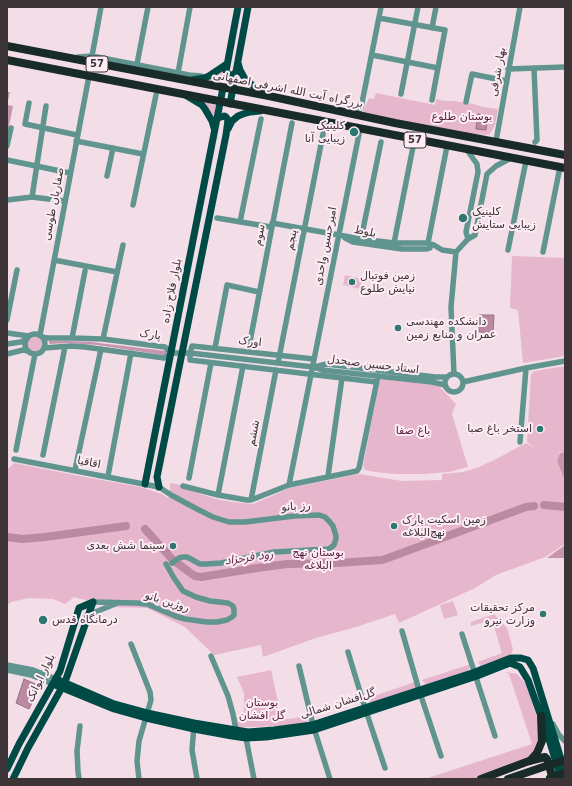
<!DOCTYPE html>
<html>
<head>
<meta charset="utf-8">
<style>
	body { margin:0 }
	#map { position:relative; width:572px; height:786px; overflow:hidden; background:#f3dee7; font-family:"DejaVu Sans",sans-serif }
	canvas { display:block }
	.frame { position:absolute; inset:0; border:8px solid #3c3437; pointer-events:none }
</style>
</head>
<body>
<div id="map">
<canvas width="572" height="786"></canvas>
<div class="frame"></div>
</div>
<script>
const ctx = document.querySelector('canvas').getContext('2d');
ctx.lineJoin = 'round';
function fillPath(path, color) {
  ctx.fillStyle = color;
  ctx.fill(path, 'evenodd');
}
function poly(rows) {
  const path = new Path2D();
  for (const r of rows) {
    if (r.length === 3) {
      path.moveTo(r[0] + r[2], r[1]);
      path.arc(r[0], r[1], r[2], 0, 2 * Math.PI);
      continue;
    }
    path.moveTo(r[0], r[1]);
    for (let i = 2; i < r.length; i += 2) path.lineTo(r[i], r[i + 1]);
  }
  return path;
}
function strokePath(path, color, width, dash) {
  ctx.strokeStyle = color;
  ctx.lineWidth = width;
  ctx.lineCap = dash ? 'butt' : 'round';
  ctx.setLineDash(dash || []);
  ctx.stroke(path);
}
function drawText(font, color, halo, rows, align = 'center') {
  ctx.font = font + ' "DejaVu Sans","Noto Sans Arabic",sans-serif';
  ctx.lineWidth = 4;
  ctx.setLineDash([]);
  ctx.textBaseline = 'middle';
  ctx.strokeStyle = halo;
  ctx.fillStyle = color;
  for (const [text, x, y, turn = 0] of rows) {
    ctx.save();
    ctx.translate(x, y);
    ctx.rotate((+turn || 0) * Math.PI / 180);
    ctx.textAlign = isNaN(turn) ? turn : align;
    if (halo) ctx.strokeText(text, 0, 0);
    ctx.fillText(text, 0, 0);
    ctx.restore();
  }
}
fillPath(poly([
	[223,68,230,78,230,82,199,80],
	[376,93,435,105,436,99,444,101,455,101,473,104,483,107,498,109,495,125,489,135,469,134,360,113,363,111,369,98,374,99],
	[195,100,210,103,209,104,216,105,214,120],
	[512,256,565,258,565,356,523,363,518,310,510,308],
	[345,275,362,279,360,289,343,285],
	[35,344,8],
	[565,366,565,452,558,452,560,453,557,461,565,481,565,544,545,557,496,575,475,588,399,623,395,614,356,627,316,638,263,657,261,645,214,655,185,627,147,608,110,607,74,597,65,604,53,599,29,598,11,602,7,605,7,468,9,468,14,463,85,477,140,487,162,494,168,498,170,495,170,483,181,485,182,488,216,499,232,502,253,504,258,502,290,488,359,474,402,481,442,480,442,474,463,472,479,467,498,458,526,443,535,448,527,442,531,374,535,371],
	[380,379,438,385,456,404,452,414,468,467,449,472,424,474,396,474,375,472,365,470,363,466],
	[453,601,458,615,444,619,440,605],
	[494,614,507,628,513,649,510,656,481,667,478,662,502,653,492,620,471,626,471,622],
	[471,664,468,671,426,685,422,680],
	[271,670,282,720,308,716,308,721,307,722,283,726,251,727,237,727,236,718,244,715,244,693,237,677],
	[506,672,517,674,526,684,538,721,540,741,536,750,528,758,473,779,425,779,532,744,509,674],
	[415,682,416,688,370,703,368,698]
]), '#e6b6cd');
fillPath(poly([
	[7,92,10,92,7,105,13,106,7,136],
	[49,341,71,341,91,342,166,351,166,354,163,355,97,345,68,343,50,344,49,343],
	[565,452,565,481,557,461,560,453],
	[565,545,565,558,547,558]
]), '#c796ae');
const water = poly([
	[478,114,488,116,486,130,476,129,478,114],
	[480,315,494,315,493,333,479,332,480,315],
	[24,679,40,686,29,709,16,703,24,679]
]);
fillPath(water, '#bb8aa2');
strokePath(water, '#957082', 1);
strokePath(poly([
	[544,505,565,507],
	[145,529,172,559,189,572,195,576,201,577,257,568,287,564,337,563,382,560,388,558,526,507,534,506],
	[7,537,23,539,45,537,126,526]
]), '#bb8aa2', 8);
strokePath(poly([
	[379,18,445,30,432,100],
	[432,28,436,7],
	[372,55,438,68],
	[92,56,101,7],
	[78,57,92,56,189,75,201,76],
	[137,64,148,7],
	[534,68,537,140,535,142],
	[508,69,565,67],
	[178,73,190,7],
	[401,94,418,7],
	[466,102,472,74,506,81],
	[29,103,25,124,77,135],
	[356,115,361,108,381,7],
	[76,141,143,154],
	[496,141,520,7],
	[7,146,11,128],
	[467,150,477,164,478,172,466,232,468,239],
	[7,160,70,173],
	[107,176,113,148],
	[32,197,65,201],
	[7,200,32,197,46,106],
	[133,205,156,95],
	[217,218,271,227],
	[240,222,261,119],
	[272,223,361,239,394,243,428,243],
	[345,238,353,242,402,249,427,249,430,248,430,244,428,243],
	[361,239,381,142],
	[394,243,413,147],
	[428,243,447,146],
	[430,244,434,245,442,250,456,252],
	[508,250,526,161],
	[543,252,560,167],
	[54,260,117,272],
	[7,320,17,270],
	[7,333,29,336],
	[35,344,10],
	[40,335,89,76],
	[42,337,47,338,72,338,103,339,165,347,171,353],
	[72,338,85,271],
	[103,339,123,245],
	[7,344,21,342,27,339],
	[44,348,71,346,85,347,164,358,171,353],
	[215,348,227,285,259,292],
	[248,352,292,123],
	[171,353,190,353,313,367,322,370,432,382,445,385],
	[7,354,23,350,28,351],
	[314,359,192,346,190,353,190,360,376,382],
	[278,363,324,129],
	[315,367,326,364,435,377,447,377],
	[454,383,9],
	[454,374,451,307,456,252,468,239,475,235,487,174,496,166,511,158],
	[463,382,526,368,565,361],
	[520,442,526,368],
	[16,450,35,354],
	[43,455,65,347],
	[14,459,159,487,171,495,197,509,213,517,229,522,245,522,294,516,319,515,325,517,329,521,333,526,336,536,336,539,334,545,329,549,274,552,221,563,206,564,200,564,187,557,183,557,179,558,172,563],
	[75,470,101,349],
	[108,476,131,353],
	[328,476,342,378],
	[189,478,211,363],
	[289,485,360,129],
	[183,486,218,495,247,500,251,500,289,485,357,471,359,468,378,376],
	[218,495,243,366],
	[251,500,276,370],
	[93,602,136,603,147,604,175,616,185,619,207,622,217,622,227,620,232,617,234,615,234,609,233,606,228,603,210,601,196,597,183,591,174,578,166,564],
	[88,615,115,604],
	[402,631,419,690,441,756],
	[462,634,495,736],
	[131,644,150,692,151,700,139,741,137,761,139,779],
	[348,652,365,708,385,768],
	[211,656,228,696,233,714,236,730],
	[7,665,33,670,56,679],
	[299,666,313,725,330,779],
	[7,670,31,675,53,684],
	[553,724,559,735,565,741],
	[194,726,192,750,197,779],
	[246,734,246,738,254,779],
	[79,779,78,772,77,751,80,726]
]), '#5f948f', 5.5);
strokePath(poly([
	[238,63,240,70,245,79,252,85,266,94],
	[236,72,233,75,231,75,228,74,226,71,238,7],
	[192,80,204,78,209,76,227,64],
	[187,96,202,105,205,109,212,121,214,128],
	[230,104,248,7],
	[228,129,232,121,238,116,243,114,250,112,260,111],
	[145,484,223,88],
	[159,487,157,477,226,135,228,120,226,117,224,116,218,118],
	[56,679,114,704,147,713,194,723,248,732,274,730,312,725,475,672,511,658,521,658,528,660,533,668,565,772],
	[53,684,114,709,146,718,194,729,232,736,246,738,266,737,314,730,477,676,510,663,520,667,528,680,548,736,561,779],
	[7,769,19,744,60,671,79,608,93,602],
	[13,779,28,748,65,682,93,602]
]), '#004a46', 7);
strokePath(poly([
	[7,46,269,96,395,123,565,155],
	[7,60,565,168],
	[530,761,537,753,542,741,541,716],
	[481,779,529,761,545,757,547,759,553,779],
	[508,779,546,766]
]), '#182b29', 8);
strokePath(poly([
	[546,766,565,760],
	[550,778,565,773]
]), '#182b29', 8);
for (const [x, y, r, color] of [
	[354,132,5,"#2f7772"],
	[463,218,5,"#2f7772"],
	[352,282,4,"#2f7772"],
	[398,328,4,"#2f7772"],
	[540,429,4,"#2f7772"],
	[394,526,4,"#2f7772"],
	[173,546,4,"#2f7772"],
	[543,614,4,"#2f7772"],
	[43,620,5,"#2f7772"]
]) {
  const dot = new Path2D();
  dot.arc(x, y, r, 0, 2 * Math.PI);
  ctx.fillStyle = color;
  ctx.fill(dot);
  strokePath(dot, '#fdecf4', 1.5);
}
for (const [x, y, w] of [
	[97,64,22],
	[415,140,22]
]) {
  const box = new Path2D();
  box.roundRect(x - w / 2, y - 8, w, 16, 3);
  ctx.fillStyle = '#fdecf4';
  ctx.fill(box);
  strokePath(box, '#3c3437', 1);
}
drawText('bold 10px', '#3c3437', null, [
	["57",97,64],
	["57",415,140]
]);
drawText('11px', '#3c3437', '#fdecf4', [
	["بهار شرقی",498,72,-80],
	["بزرگراه آیت الله اشرفی اصفهانی",288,90,11],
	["صفاریان طوسی",54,204,-79],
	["بلوط",365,232,11],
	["سوم",260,235,-79],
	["پنجم",292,240,-79],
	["امیرحسین واحدی",326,246,-79],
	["بلوار فلاح زاده",172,291,-79],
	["پارک",150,335,8],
	["اورک",250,342,6],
	["استاد حسین صبحدل",373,365,7],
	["ششم",254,433,-79],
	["اقاقیا",89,463,11],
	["رز بانو",296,507,-4],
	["روژین بانو",167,602,17],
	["بلوار ایوانک",41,678,-64],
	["گل‌افشان شمالی",338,704,-17]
]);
drawText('11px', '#591e40', '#fdecf4', [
	["بوستان طلوع",462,117],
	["باغ صفا",413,431],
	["بوستان نهج",318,553],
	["البلاغه",318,566],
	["بوستان",262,703],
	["گل افشان",262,716]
]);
drawText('11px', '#3c3437', '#fdecf4', [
	["کلینیک",345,126,"right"],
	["زیبایی آنا",345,139,"right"],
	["کلینیک",472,212],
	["زیبایی ستایش",472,225],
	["زمین فوتبال",360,276],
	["نیایش طلوع",360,289],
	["دانشکده مهندسی",406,322],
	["عمران و منابع زمین",406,335],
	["استخر باغ صبا",532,429,"right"],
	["زمین اسکیت پارک",402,520],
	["نهج‌البلاغه",402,533],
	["سینما شش بعدی",165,546,"right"],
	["مرکز تحقیقات",535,608,"right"],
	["وزارت نیرو",535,621,"right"],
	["درمانگاه قدس",52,620]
], 'left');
drawText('italic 12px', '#5e2244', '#fdecf4', [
	["رود فرحزاد",249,558,-8]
]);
</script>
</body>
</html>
